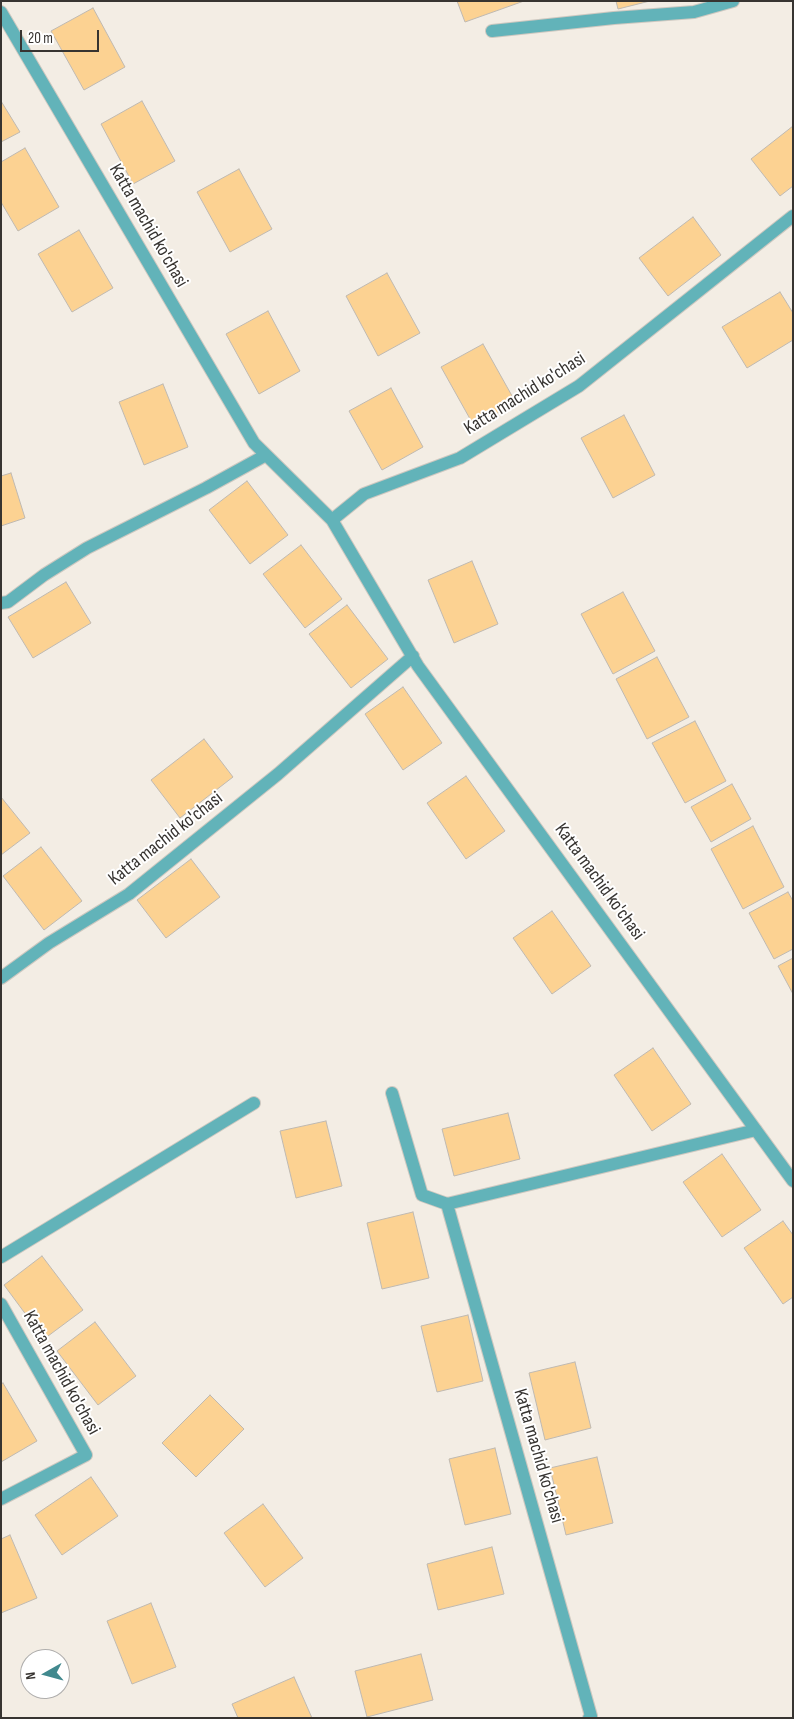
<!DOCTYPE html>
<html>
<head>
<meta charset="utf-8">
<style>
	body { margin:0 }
	#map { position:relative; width:794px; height:1719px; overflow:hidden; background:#f3ede4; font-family:"Sofia Sans Condensed",sans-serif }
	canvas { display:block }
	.frame { position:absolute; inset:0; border:2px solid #373431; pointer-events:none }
	.north { position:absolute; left:20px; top:1649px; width:50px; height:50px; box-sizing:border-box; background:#fff; border:1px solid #afaead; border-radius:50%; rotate:263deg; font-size:14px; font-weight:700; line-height:20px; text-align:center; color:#373431 }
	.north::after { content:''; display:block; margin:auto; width:18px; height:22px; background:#41898e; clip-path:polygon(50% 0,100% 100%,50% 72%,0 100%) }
	.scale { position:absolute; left:20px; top:30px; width:79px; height:22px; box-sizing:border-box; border:2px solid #373431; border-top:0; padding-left:6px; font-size:15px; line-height:18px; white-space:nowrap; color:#373431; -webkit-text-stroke:4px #fff; paint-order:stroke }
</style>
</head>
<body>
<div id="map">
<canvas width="794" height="1719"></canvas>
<div class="frame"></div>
<div class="north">N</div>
<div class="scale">20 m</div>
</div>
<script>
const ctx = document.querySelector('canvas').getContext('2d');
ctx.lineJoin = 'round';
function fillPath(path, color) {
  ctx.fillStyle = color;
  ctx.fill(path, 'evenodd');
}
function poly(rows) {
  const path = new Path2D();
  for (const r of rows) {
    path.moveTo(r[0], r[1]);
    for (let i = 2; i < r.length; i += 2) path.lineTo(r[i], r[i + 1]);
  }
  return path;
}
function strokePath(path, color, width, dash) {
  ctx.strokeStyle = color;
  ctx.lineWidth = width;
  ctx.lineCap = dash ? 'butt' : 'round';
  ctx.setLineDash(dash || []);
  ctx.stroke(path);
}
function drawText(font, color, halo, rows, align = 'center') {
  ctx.font = font + ' "Sofia Sans Condensed",sans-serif';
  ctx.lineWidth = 4;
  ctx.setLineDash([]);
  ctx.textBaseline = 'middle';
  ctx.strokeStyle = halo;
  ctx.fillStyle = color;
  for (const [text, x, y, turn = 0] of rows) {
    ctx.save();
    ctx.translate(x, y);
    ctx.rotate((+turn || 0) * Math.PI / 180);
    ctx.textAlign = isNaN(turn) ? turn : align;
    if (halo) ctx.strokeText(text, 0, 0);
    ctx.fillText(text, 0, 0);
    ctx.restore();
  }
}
const building = poly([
	[457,1,524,1,465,22,457,1],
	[616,1,650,1,618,9,616,1],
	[93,8,125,67,84,90,51,31,93,8],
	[1,101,20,132,1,142,1,101],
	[142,101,175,161,133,184,101,124,142,101],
	[793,126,793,186,780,196,751,159,793,126],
	[25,148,59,207,18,231,1,202,1,162,25,148],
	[239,169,272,229,230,252,197,192,239,169],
	[693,217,721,255,668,296,639,258,693,217],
	[79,230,113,288,72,312,38,254,79,230],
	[387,273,420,333,378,356,346,296,387,273],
	[780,292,793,313,793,340,747,368,722,327,780,292],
	[268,311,300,371,259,394,226,334,268,311],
	[483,344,516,403,474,426,441,367,483,344],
	[163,384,188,447,144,465,119,402,163,384],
	[391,388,423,447,382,470,349,411,391,388],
	[624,415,655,475,613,498,581,438,624,415],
	[11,473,25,518,1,526,1,476,11,473],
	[247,481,288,535,250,564,209,510,247,481],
	[301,545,342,599,305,628,263,574,301,545],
	[472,561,498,624,454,643,428,580,472,561],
	[66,582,91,623,33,658,8,617,66,582],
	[623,592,655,651,613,674,581,614,623,592],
	[347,605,388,659,351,688,309,634,347,605],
	[657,657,689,717,647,739,616,679,657,657],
	[403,687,442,743,403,770,365,714,403,687],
	[695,721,726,781,685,803,652,743,695,721],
	[204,739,233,777,180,818,151,780,204,739],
	[466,776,505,831,466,859,427,803,466,776],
	[732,784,751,819,711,842,691,807,732,784],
	[1,797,30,833,1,855,1,797],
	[753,826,784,887,743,909,711,849,753,826],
	[41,847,82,901,44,930,3,876,41,847],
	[191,859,220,897,166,938,137,900,191,859],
	[788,892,793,901,793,949,774,959,749,913,788,892],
	[552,911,591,966,552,994,513,938,552,911],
	[793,958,793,994,778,966,793,958],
	[653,1048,691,1104,652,1131,614,1075,653,1048],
	[508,1113,520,1159,454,1176,442,1129,508,1113],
	[326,1121,342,1186,296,1198,280,1131,326,1121],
	[722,1154,761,1210,722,1237,683,1182,722,1154],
	[413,1212,429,1278,382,1289,367,1223,413,1212],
	[783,1221,793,1235,793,1297,783,1304,744,1248,783,1221],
	[42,1256,83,1310,44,1339,4,1285,42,1256],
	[468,1315,483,1381,437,1392,421,1326,468,1315],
	[95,1322,136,1376,98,1405,57,1351,95,1322],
	[575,1362,591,1428,545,1440,529,1373,575,1362],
	[3,1383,37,1441,1,1462,1,1384,3,1383],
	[210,1395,244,1429,196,1477,162,1443,210,1395],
	[495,1448,511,1514,465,1525,449,1459,495,1448],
	[597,1457,613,1523,566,1535,550,1468,597,1457],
	[91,1477,118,1516,62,1555,35,1515,91,1477],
	[263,1504,303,1558,265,1587,224,1533,263,1504],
	[10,1535,37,1598,1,1613,1,1539,10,1535],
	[492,1547,504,1594,438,1610,427,1564,492,1547],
	[151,1603,176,1667,132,1684,107,1621,151,1603],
	[421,1654,433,1700,367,1717,355,1671,421,1654],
	[294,1677,312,1718,238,1718,232,1704,294,1677]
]);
fillPath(building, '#fcd292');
strokePath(building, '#bfb9b1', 1);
const minor = poly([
	[1,12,254,443,332,520,418,666,793,1181],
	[492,31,614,18,694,12,733,1],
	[332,520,364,494,460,458,579,386,793,216],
	[1,603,8,602,44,575,87,548,206,488,266,455],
	[1,978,49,943,129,894,278,774,413,656],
	[392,1093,422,1195,447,1204],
	[1,1257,254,1103],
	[1,1304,86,1455,1,1499],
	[589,1718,591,1716,447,1204,756,1130]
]);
strokePath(minor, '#cdc8c0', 14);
strokePath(minor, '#62b3b9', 12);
drawText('19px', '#373431', '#fff', [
	["Katta machid ko'chasi",148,226,60],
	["Katta machid ko'chasi",525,394,-32],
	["Katta machid ko'chasi",166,839,-38],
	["Katta machid ko'chasi",599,882,54],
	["Katta machid ko'chasi",61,1373,61],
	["Katta machid ko'chasi",538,1456,74]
]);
</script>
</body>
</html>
